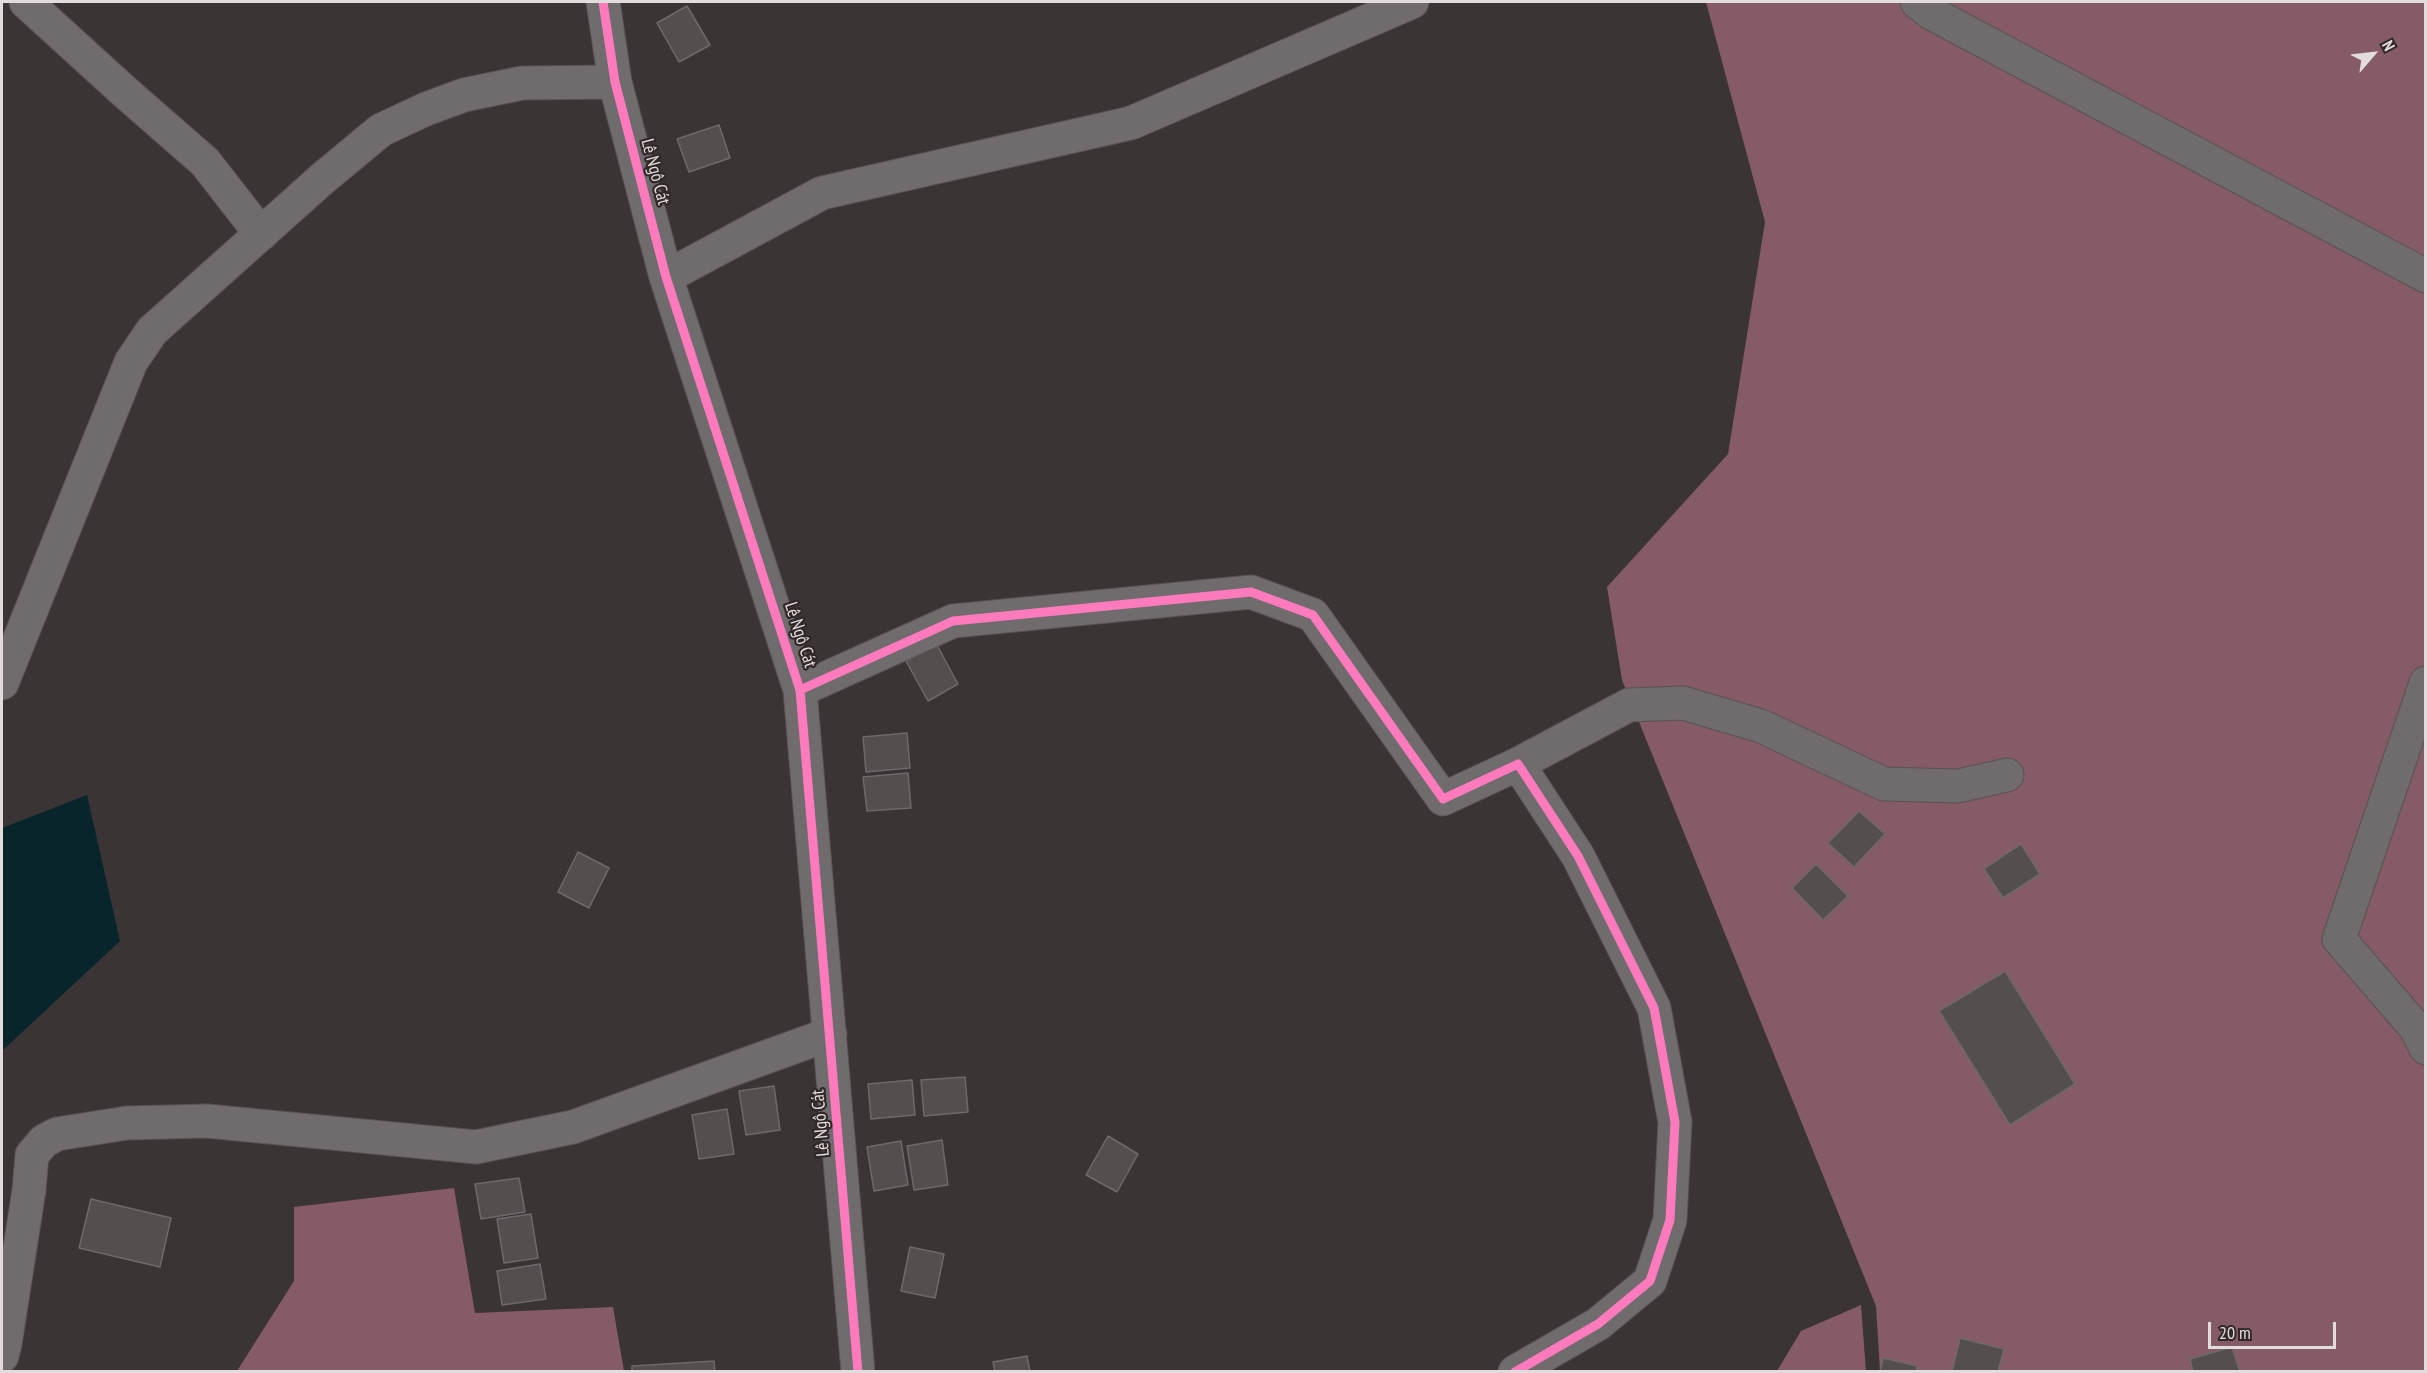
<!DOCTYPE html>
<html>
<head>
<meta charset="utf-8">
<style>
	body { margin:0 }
	#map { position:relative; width:2427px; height:1373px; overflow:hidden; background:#3a3435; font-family:"PT Sans Narrow",sans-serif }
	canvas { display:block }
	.frame { position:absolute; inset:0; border:3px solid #e2dcdd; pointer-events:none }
	.north { position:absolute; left:2343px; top:24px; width:60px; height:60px; -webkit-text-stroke:4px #32282a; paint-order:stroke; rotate:62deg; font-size:16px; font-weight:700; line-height:24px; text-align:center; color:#e2dcdd }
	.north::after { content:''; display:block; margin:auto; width:21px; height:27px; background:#e2dcdd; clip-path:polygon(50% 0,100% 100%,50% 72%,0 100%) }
	.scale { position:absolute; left:2208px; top:1322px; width:128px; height:27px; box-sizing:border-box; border:3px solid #e2dcdd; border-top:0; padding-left:8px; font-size:18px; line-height:21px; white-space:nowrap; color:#e2dcdd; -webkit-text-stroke:4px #32282a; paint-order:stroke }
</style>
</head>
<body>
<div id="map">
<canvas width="2427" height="1373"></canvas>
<div class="frame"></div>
<div class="north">N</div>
<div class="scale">20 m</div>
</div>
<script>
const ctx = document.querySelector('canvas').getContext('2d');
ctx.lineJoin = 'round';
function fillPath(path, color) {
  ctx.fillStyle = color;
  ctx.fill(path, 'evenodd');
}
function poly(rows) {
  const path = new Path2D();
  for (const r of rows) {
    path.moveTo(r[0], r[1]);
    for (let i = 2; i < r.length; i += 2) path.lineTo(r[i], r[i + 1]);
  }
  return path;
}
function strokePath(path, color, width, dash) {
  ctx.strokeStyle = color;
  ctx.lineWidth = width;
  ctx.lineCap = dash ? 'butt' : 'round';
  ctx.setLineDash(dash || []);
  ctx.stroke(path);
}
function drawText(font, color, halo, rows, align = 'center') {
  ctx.font = font + ' "PT Sans Narrow",sans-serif';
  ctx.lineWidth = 4.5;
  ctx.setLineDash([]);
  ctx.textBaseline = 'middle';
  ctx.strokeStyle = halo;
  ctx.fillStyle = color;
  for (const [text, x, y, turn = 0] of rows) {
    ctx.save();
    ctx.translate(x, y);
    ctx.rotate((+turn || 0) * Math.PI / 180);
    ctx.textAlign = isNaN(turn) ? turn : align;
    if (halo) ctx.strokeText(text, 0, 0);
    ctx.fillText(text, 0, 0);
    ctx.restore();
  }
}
fillPath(poly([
	[1706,2,2425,2,2425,1371,1880,1371,1876,1306,1622,680,1607,587,1728,454,1765,222],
	[454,1188,475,1313,613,1307,624,1371,237,1371,294,1281,294,1207],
	[1861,1305,1866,1371,1777,1371,1801,1331]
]), '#855b65');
fillPath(poly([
	[87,795,120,941,2,1051,2,828]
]), '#09252c');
const building = poly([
	[687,6,710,45,679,62,657,23,687,6],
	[719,125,730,158,689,172,677,139,719,125],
	[937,645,958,684,928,701,906,661,937,645],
	[907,733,910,768,866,772,863,737,907,733],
	[908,773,911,808,867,811,863,777,908,773],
	[1859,811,1885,834,1854,867,1828,843,1859,811],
	[2021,844,2040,874,2003,898,1984,869,2021,844],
	[578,852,609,868,589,908,558,892,578,852],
	[1816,864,1848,896,1823,920,1792,888,1816,864],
	[2005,971,2075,1084,2010,1125,1939,1011,2005,971],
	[965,1077,968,1112,924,1116,921,1080,965,1077],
	[912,1080,915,1115,871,1119,868,1084,912,1080],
	[774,1086,780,1130,746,1135,739,1091,774,1086],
	[727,1109,734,1154,699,1159,692,1115,727,1109],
	[1108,1136,1138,1154,1117,1192,1086,1175,1108,1136],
	[942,1140,948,1185,914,1190,907,1146,942,1140],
	[901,1141,908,1185,874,1191,867,1147,901,1141],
	[519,1178,525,1212,481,1219,475,1184,519,1178],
	[91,1199,171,1218,160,1267,79,1248,91,1199],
	[531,1214,538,1258,504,1263,497,1219,531,1214],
	[910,1247,944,1254,935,1298,901,1291,910,1247],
	[540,1264,546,1299,502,1305,497,1271,540,1264],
	[1960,1338,2004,1349,1998,1372,1952,1372,1960,1338],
	[2232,1347,2240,1372,2193,1372,2190,1359,2232,1347],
	[1027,1356,1030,1372,995,1372,993,1362,1027,1356],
	[1883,1358,1917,1366,1916,1372,1880,1372,1883,1358],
	[714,1361,715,1372,632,1372,632,1366,714,1361]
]);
fillPath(building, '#544e4f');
strokePath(building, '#6e696a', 1.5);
const minor = poly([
	[26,2,126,93,205,162,261,234],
	[603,2,615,82,666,277,800,690,858,1372],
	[1917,2,1931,13,2426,276],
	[666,277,822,193,1131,123,1412,2],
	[2,683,131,362,152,331,322,179,381,130,426,109,464,95,522,83,615,82],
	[2426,683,2339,939,2415,1027,2426,1048],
	[800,690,953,621,1251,592,1313,615,1443,799,1518,764,1578,856,1654,1008,1675,1122,1670,1220,1650,1281,1598,1324,1515,1372],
	[1518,764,1629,705,1683,703,1761,726,1884,784,1958,786,2007,775],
	[2,1356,5,1344,29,1190,32,1155,44,1141,57,1134,127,1123,207,1121,476,1147,573,1127,830,1034]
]);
strokePath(minor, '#585253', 35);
strokePath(minor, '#706b6c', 33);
strokePath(poly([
	[603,2,615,82,666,277,800,690,858,1372],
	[800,690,953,621,1251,592,1313,615,1443,799,1518,764,1578,856,1654,1008,1675,1122,1670,1220,1650,1281,1598,1324,1515,1372]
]), '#fd7abc', 9);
drawText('18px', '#e2dcdd', '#32282a', [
	["Lê Ngô Cát",655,172,75],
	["Lê Ngô Cát",800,635,72],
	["Lê Ngô Cát",821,1123,-95]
]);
</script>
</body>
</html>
